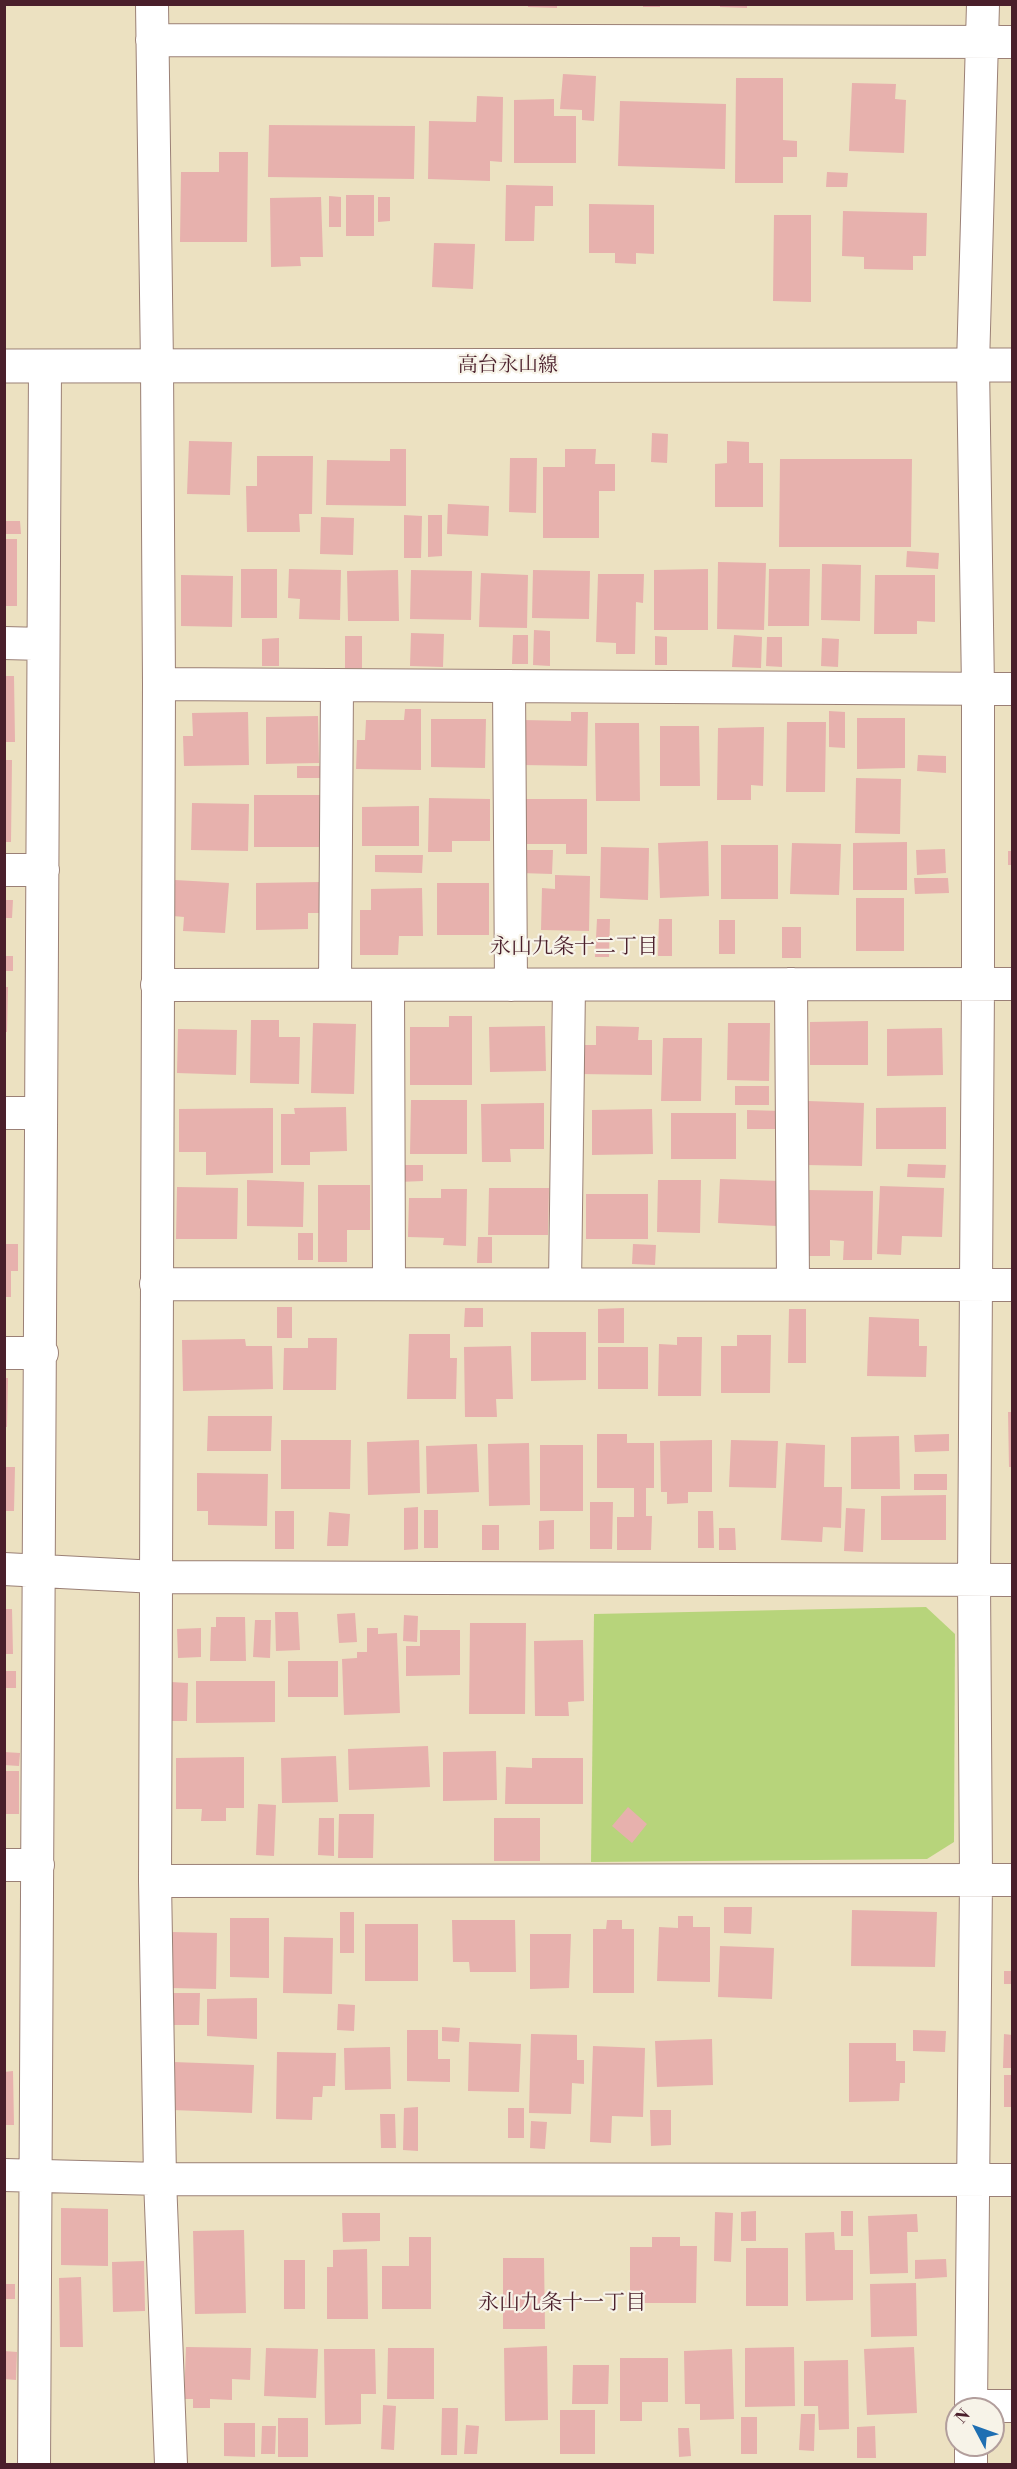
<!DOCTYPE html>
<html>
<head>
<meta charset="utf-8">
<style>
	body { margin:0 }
	#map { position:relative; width:1017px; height:2469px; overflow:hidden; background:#ece1c1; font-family:"Libre Bodoni",serif }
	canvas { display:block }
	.frame { position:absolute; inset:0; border:6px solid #4a1f2b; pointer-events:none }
	.north { position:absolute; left:945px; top:2397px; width:60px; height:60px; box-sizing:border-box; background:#f7f3e8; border:2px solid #b29e9c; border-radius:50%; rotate:311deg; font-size:16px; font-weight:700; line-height:24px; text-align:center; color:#4a1f2b }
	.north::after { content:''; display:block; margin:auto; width:21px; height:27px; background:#1f6fb2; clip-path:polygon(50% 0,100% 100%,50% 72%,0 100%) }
</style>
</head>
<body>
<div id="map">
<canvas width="1017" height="2469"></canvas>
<div class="frame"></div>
<div class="north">N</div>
</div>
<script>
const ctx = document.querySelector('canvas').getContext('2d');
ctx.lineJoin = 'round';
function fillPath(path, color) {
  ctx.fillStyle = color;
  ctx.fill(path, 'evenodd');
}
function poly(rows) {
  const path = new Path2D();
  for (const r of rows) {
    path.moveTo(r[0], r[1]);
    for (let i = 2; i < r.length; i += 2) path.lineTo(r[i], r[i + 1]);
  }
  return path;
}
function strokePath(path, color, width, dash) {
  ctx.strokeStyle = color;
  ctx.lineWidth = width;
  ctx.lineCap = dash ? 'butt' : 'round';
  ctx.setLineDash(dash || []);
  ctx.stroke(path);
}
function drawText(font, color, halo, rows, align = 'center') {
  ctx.font = font + ' "Libre Bodoni","Noto Serif JP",serif';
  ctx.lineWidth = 4.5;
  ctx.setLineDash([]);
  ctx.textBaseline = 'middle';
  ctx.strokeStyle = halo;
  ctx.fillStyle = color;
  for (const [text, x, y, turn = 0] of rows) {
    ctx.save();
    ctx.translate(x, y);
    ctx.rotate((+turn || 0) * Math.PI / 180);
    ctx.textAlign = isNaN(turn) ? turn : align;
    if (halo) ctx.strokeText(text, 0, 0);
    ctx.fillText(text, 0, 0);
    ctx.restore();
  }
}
fillPath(poly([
	[926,1607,955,1634,954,1842,927,1859,591,1862,594,1614]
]), '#b7d47b');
fillPath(poly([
	[528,4,557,4,557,8,528,7],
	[643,4,660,4,660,7,643,7],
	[720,4,747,4,747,8,720,7],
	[563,74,596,76,594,121,582,120,582,110,560,109],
	[736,78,783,78,783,140,797,141,797,157,783,157,783,183,735,183],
	[852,83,896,84,895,99,906,100,904,153,849,151],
	[477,96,503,97,502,162,490,161,490,181,428,179,429,121,476,122],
	[554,99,554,116,576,116,576,163,514,163,514,100],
	[620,101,726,104,725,169,618,166],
	[269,125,415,126,414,179,268,177],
	[219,152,248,152,247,242,180,242,181,172,219,172],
	[827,172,848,173,847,187,826,187],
	[506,185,553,186,553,206,535,206,534,241,505,241],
	[346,195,374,195,374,236,346,236],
	[329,196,341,197,341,227,329,227],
	[321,197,323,257,300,257,301,266,271,267,270,198],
	[378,197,390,197,390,221,378,222],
	[589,204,654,205,654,254,636,253,636,264,615,263,615,253,589,253],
	[843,211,927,213,926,256,913,256,913,270,864,269,864,257,842,256],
	[774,215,811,215,811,302,773,301],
	[434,243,475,244,473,289,432,287],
	[652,433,668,434,667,463,651,462],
	[189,441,232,442,230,495,187,494],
	[727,441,749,442,749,463,763,463,763,507,715,507,715,464,727,463],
	[390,449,406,449,406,506,326,505,327,460,390,461],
	[565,449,596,449,595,464,615,464,615,491,599,491,599,538,543,538,543,467,565,467],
	[257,456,313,456,312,514,299,514,300,532,247,532,246,486,257,486],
	[510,458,537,458,536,513,509,512],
	[780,459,912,459,911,547,779,547],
	[448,504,489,506,488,536,447,534],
	[404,515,422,516,421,558,404,558],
	[428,515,442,515,442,556,428,557],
	[321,517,354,518,353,555,320,554],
	[4,521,20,521,21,534,4,534],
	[4,539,17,539,17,606,4,606],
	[907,551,939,553,938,569,906,567],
	[718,562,766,563,764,630,717,629],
	[822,564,861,565,860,621,821,620],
	[241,569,277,569,277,618,241,618],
	[289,569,341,570,340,620,299,619,300,599,288,598],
	[708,569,708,630,654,630,654,570],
	[769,569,810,569,809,626,768,626],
	[398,570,399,621,348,621,347,571],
	[411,570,472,571,471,620,410,619],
	[533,570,590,571,589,619,532,618],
	[481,573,528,575,527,628,479,627],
	[598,574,644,574,643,603,636,602,635,654,616,654,616,643,596,642],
	[181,575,233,576,232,627,181,626],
	[875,575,935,575,935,622,917,621,917,634,874,634],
	[534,630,550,631,550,666,533,665],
	[411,633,444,634,443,667,410,666],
	[513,635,528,635,528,664,512,664],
	[734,635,762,637,761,668,732,667],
	[345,636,362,636,362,668,345,668],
	[655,636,667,637,667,665,655,665],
	[767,637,782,637,782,667,766,666],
	[279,638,279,666,262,666,262,639],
	[822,638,839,639,838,667,821,666],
	[4,676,14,676,15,742,4,742],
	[405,709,421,709,421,770,356,769,357,740,365,740,366,720,404,720],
	[829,711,845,712,845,748,829,747],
	[248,712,249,765,184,766,183,736,193,736,192,713],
	[571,712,588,712,587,766,522,765,523,720,571,721],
	[318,716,319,763,266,764,266,717],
	[857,718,905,718,905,768,857,769],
	[431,719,486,719,485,768,431,767],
	[787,722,826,722,825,792,786,792],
	[595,723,639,723,640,801,596,801],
	[660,726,699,726,700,786,660,786],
	[764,727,763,786,751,785,751,800,717,800,718,728],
	[918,755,946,756,946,773,917,771],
	[4,760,12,760,11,842,4,842],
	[297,766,327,766,327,778,297,778],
	[856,778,901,779,900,834,855,833],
	[254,795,322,795,322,847,254,847],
	[429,798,490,799,490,841,452,841,452,852,428,852],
	[526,799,587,799,587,854,566,854,566,844,526,844],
	[192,803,249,804,248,851,191,850],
	[419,806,419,846,362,846,362,807],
	[708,841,709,896,660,898,658,843],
	[907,842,907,890,853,890,853,843],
	[792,843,841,844,839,895,790,894],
	[721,845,778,845,778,899,721,899],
	[601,847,649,848,648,900,600,898],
	[945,849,946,873,917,875,916,850],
	[520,850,553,850,552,874,520,873],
	[1008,851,1012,851,1012,865,1008,865],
	[375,855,423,855,422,873,375,872],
	[555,875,590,876,589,931,541,930,542,888,555,889],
	[914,878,948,878,949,893,915,894],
	[175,880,229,883,225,933,183,931,184,917,173,916],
	[321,882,321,913,308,913,308,929,256,930,256,883],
	[437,883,489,883,489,935,437,935],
	[422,888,423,936,399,936,398,955,360,955,360,910,371,910,371,889],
	[856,898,904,898,904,951,856,951],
	[4,900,13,900,12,918,4,918],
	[597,919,610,919,609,957,595,957],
	[659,919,672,919,672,956,658,956],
	[719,920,735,920,735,954,719,954],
	[782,927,801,927,801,958,782,958],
	[4,956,13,956,13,971,4,971],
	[4,987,8,987,7,1032,4,1032],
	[449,1016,472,1016,472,1085,410,1085,410,1027,449,1027],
	[251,1020,279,1020,279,1037,300,1037,299,1084,250,1083],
	[868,1021,868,1065,810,1065,810,1022],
	[313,1023,356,1024,354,1094,311,1093],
	[728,1023,770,1023,769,1081,727,1080],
	[545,1026,546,1071,490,1072,489,1027],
	[596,1026,639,1027,638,1040,652,1040,652,1075,579,1074,579,1045,596,1045],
	[942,1028,943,1075,887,1076,887,1029],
	[178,1029,237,1030,236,1075,177,1073],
	[663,1038,702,1038,701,1101,661,1101],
	[735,1086,769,1086,769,1105,735,1105],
	[411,1100,467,1100,467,1154,410,1154],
	[808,1101,864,1103,862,1166,806,1165],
	[544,1103,544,1149,510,1149,511,1162,482,1162,481,1104],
	[346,1107,347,1151,310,1152,310,1165,281,1165,281,1114,295,1114,294,1108],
	[946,1107,946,1149,876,1149,876,1108],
	[273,1108,273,1173,206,1175,206,1152,179,1152,179,1109],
	[652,1109,653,1154,592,1155,592,1110],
	[747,1110,781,1111,781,1129,747,1129],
	[671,1113,736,1113,736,1159,671,1159],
	[908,1164,946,1165,945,1178,907,1177],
	[397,1165,423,1165,423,1181,398,1182],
	[720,1179,780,1181,777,1226,718,1223],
	[247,1180,304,1182,303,1227,247,1226],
	[658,1180,701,1180,700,1233,657,1232],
	[318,1185,370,1185,370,1230,347,1230,347,1262,318,1262],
	[880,1186,944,1188,942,1237,902,1236,901,1255,877,1254],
	[177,1187,238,1188,237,1239,176,1239],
	[489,1188,549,1188,548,1235,488,1235],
	[441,1189,467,1189,466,1246,443,1245,444,1238,408,1237,409,1198,441,1198],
	[806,1190,873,1191,872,1260,843,1260,844,1241,830,1240,830,1256,805,1256],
	[586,1194,648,1194,648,1239,586,1239],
	[298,1233,313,1233,313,1260,298,1260],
	[478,1237,492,1237,492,1263,477,1263],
	[4,1244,18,1244,18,1271,11,1271,11,1297,4,1297],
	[633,1244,656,1245,655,1265,632,1264],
	[277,1307,292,1307,292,1338,277,1338],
	[465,1308,483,1308,483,1327,464,1327],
	[624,1308,624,1343,598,1343,598,1309],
	[789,1309,806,1309,806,1363,788,1363],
	[869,1317,919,1319,919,1346,927,1346,926,1377,867,1376],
	[531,1332,586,1332,586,1380,531,1381],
	[409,1334,450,1334,450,1358,457,1358,456,1399,407,1399],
	[737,1335,771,1335,770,1393,721,1393,721,1346,737,1346],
	[677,1337,702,1337,701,1396,658,1396,659,1344,677,1345],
	[308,1338,337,1338,336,1390,283,1390,284,1348,308,1348],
	[245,1339,246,1346,272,1346,273,1389,183,1391,182,1340],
	[511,1346,513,1399,496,1399,497,1417,465,1417,464,1347],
	[598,1347,648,1347,648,1389,598,1389],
	[4,1378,8,1378,7,1427,4,1427],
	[1008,1412,1012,1412,1012,1467,1009,1467],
	[208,1416,272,1416,271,1451,207,1451],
	[597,1434,627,1434,627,1443,654,1443,654,1488,646,1488,646,1516,652,1516,651,1550,617,1550,617,1517,634,1517,634,1488,597,1488],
	[949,1434,949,1451,915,1452,914,1435],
	[899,1436,900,1489,851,1489,851,1437],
	[281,1440,351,1440,350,1489,281,1489],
	[419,1440,420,1493,368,1495,367,1442],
	[712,1440,712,1492,688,1492,688,1503,667,1504,667,1492,661,1492,660,1441],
	[731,1440,778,1441,776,1488,729,1487],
	[529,1443,530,1505,489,1506,488,1444],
	[786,1443,825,1445,824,1487,842,1487,841,1528,823,1527,822,1542,781,1540],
	[477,1444,479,1492,427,1494,426,1446],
	[540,1445,583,1445,583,1511,540,1511],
	[4,1467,15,1467,14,1511,4,1511],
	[197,1473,268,1474,267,1526,208,1525,208,1511,197,1511],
	[914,1474,947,1474,947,1490,914,1490],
	[946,1495,946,1540,881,1540,881,1496],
	[590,1502,613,1502,612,1549,590,1549],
	[418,1507,418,1549,404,1550,404,1508],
	[846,1508,865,1509,863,1552,844,1551],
	[424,1510,438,1510,438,1548,424,1548],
	[275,1511,294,1511,294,1549,275,1549],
	[698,1511,713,1511,714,1548,698,1548],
	[329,1512,350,1514,348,1546,327,1546],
	[554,1520,554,1549,539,1550,539,1521],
	[482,1525,499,1525,499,1550,482,1550],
	[719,1528,735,1528,736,1550,719,1550],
	[5,1609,12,1609,13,1654,5,1654],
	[275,1612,298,1612,300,1650,276,1651],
	[355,1613,357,1642,339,1643,337,1614],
	[404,1615,418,1616,417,1642,403,1641],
	[216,1617,245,1617,246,1661,210,1661,211,1627,216,1627],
	[255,1620,271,1620,270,1658,253,1657],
	[470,1623,526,1623,525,1714,469,1714],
	[201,1628,201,1657,178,1658,177,1629],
	[367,1628,378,1628,378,1634,397,1633,400,1713,344,1715,342,1659,357,1658,357,1652,367,1652],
	[420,1630,460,1630,460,1675,406,1676,406,1646,420,1646],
	[583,1640,584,1701,568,1702,569,1716,535,1716,534,1641],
	[288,1661,338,1661,338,1697,288,1697],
	[4,1671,16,1671,16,1688,4,1688],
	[196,1681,275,1681,275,1722,196,1723],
	[171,1682,188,1683,187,1721,169,1721],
	[428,1746,430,1787,349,1790,348,1749],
	[496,1751,497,1800,443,1801,443,1752],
	[4,1752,20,1753,19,1766,4,1765],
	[336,1756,338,1802,282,1803,281,1758],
	[244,1757,244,1808,226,1808,226,1821,201,1821,202,1809,176,1809,176,1758],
	[532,1758,583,1758,583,1804,505,1804,506,1767,532,1768],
	[4,1771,19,1771,19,1814,4,1814],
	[258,1804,276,1805,274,1856,256,1855],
	[628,1807,647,1824,632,1843,612,1826],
	[339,1814,374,1814,373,1858,338,1858],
	[319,1818,334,1818,334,1856,318,1855],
	[494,1818,540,1818,540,1861,494,1861],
	[724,1907,752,1907,751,1934,724,1933],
	[852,1910,937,1912,935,1967,851,1966],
	[340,1912,354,1912,354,1953,340,1953],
	[678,1916,693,1916,693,1927,710,1927,710,1982,657,1981,659,1927,678,1928],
	[230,1918,269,1918,269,1978,230,1977],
	[452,1920,515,1920,516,1972,470,1972,469,1962,453,1962],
	[607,1920,622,1920,622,1929,634,1929,634,1993,593,1993,593,1929,606,1929],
	[365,1924,418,1924,418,1981,365,1981],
	[171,1932,217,1933,216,1989,171,1988],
	[530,1934,571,1934,569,1988,530,1989],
	[284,1937,333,1938,332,1994,283,1993],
	[720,1946,774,1948,772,1999,718,1997],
	[1004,1971,1012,1971,1012,1984,1004,1984],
	[171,1993,200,1993,199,2025,171,2025],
	[257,1998,257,2039,207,2036,207,1999],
	[338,2004,355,2005,354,2031,337,2030],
	[442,2027,460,2028,459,2042,442,2041],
	[407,2030,438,2030,438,2059,450,2059,450,2082,407,2081],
	[913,2030,946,2031,945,2052,913,2051],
	[531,2034,577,2035,577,2060,584,2060,584,2084,572,2083,571,2114,529,2113],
	[1004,2034,1012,2035,1012,2068,1003,2068],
	[712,2039,713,2085,657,2087,655,2041],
	[469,2042,521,2044,519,2092,468,2091],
	[849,2043,896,2043,896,2061,905,2061,905,2083,900,2083,899,2101,849,2102],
	[593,2046,645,2048,643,2117,612,2116,611,2143,590,2142],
	[390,2047,391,2089,345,2090,344,2048],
	[277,2052,336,2053,335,2086,323,2086,322,2097,313,2097,312,2120,276,2119],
	[173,2062,254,2065,252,2113,172,2110],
	[13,2071,14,2125,4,2125,4,2072],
	[1004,2075,1012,2075,1012,2107,1004,2107],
	[418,2107,418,2151,403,2150,404,2108],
	[508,2108,524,2108,524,2138,508,2138],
	[650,2110,671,2110,671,2145,651,2146],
	[380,2114,395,2114,396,2148,381,2148],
	[531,2121,547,2122,545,2149,530,2148],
	[61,2208,108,2209,108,2266,61,2265],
	[756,2211,756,2241,741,2241,741,2212],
	[841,2211,853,2211,853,2236,841,2236],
	[715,2212,733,2213,731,2262,714,2261],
	[342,2213,380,2213,380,2241,343,2242],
	[917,2214,918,2232,907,2232,908,2273,870,2274,868,2216],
	[244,2230,246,2313,195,2314,193,2231],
	[834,2232,835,2250,853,2250,853,2300,806,2301,805,2233],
	[409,2237,431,2237,431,2309,382,2309,382,2266,409,2266],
	[652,2237,680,2237,680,2246,697,2246,696,2303,630,2303,630,2247,652,2247],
	[746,2248,788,2248,788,2306,746,2306],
	[367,2249,368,2319,327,2319,327,2267,333,2267,333,2250],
	[503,2258,544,2258,545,2329,503,2329],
	[946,2259,947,2277,915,2279,915,2260],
	[284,2260,305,2260,305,2309,284,2309],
	[144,2261,145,2311,113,2312,112,2262],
	[81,2277,83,2347,60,2347,59,2278],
	[916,2283,917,2336,871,2337,870,2284],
	[4,2284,15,2284,15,2299,4,2299],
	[547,2346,548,2420,505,2421,504,2348],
	[186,2347,251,2348,250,2380,232,2379,232,2400,210,2399,210,2408,193,2408,193,2399,184,2399],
	[794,2347,795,2406,745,2407,745,2348],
	[914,2347,917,2413,867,2415,864,2349],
	[266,2348,318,2349,316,2398,264,2396],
	[388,2348,434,2348,434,2399,387,2399],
	[324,2349,375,2349,376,2394,361,2394,361,2424,325,2425],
	[732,2349,734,2419,700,2420,700,2404,685,2404,684,2351],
	[4,2351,17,2352,16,2380,4,2379],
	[620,2358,668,2358,668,2402,642,2402,642,2421,620,2421],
	[848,2360,849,2429,819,2430,818,2406,804,2406,804,2361],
	[573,2365,609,2365,608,2404,572,2404],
	[383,2405,396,2406,394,2450,381,2449],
	[442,2408,458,2408,457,2455,441,2455],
	[560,2410,595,2410,595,2454,560,2454],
	[801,2414,815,2414,814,2451,799,2450],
	[741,2417,757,2417,757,2454,741,2454],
	[278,2418,308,2418,308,2457,278,2457],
	[224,2423,255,2423,255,2457,224,2456],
	[466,2425,479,2426,477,2454,464,2454],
	[262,2426,276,2426,275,2454,261,2454],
	[875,2426,876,2458,857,2458,857,2427],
	[678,2428,689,2428,691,2456,679,2457]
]), '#e7b1ad');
const street = poly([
	[152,4,157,366,159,684,155,1881,160,2179,171,2464],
	[152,40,1012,42],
	[4,643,43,644],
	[159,684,1012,689],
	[509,686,511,985],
	[4,870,43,870],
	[791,984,793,1284],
	[157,985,1012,984],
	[335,985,337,685],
	[388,985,389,1284],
	[4,1113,40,1113],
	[156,1284,1012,1285],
	[565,1284,569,985],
	[4,1353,42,1353],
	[4,1569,156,1577,1012,1580],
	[4,1865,38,1865],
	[155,1881,1012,1880],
	[4,2175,160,2179,1012,2180],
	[971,2406,1012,2406],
	[971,2409,976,1879,974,1580,978,984,978,689,973,365,983,4],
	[971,2445,971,2464],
	[34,2464,45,367]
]);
const secondary = poly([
	[4,366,1012,365]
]);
strokePath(street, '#9b8076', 34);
strokePath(secondary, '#9b8076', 35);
strokePath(street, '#fff', 32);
strokePath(secondary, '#fff', 33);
drawText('20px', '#4a1f2b', '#f7f3e8', [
	["高台永山線",508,366]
]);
drawText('21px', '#4a1f2b', '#f7f3e8', [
	["永山九条十二丁目",574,948],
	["永山九条十一丁目",562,2304]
]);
</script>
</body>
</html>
